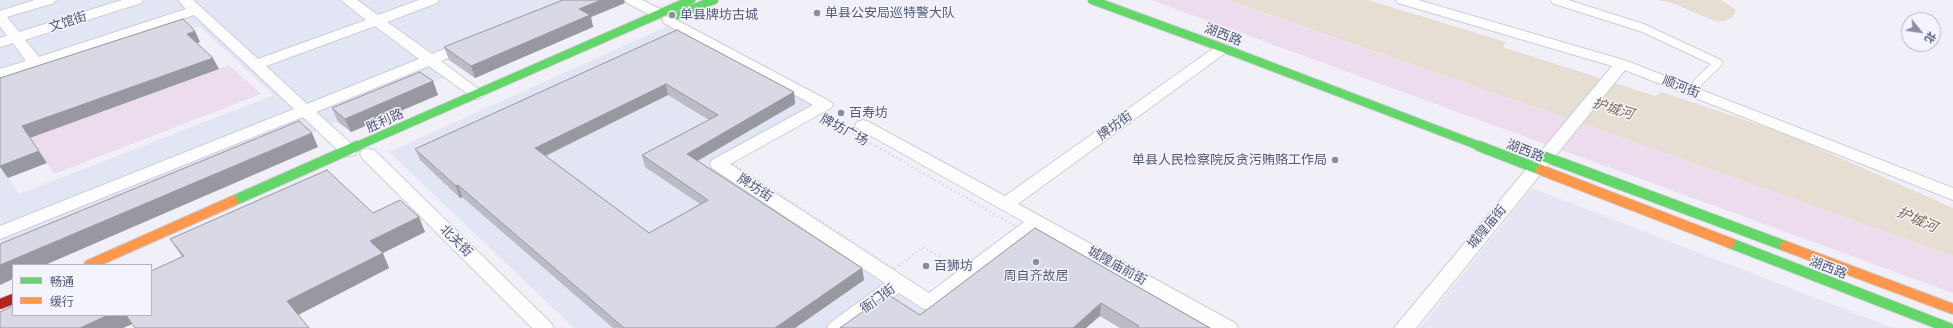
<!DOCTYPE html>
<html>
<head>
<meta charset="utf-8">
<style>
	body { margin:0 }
	#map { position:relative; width:1953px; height:328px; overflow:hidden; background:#f1f0f8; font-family:Cabin,"Noto Sans SC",sans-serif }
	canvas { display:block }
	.legend { position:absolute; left:12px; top:264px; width:140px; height:52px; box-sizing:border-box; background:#f4f4fe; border:1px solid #b3b6c7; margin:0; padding:5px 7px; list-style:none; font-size:12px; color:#525874 }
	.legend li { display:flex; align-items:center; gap:8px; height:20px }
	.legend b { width:20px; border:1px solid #b3b6c7 }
	.north { position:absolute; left:1901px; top:12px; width:40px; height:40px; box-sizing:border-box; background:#f4f4fe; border:1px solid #b3b6c7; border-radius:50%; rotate:120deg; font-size:11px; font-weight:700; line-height:16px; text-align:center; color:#525874 }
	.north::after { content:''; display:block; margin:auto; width:14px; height:18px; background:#8a8da2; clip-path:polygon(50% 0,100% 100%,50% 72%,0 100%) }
</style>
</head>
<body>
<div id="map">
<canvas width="1953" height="328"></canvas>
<ul class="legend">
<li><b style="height:5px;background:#63d668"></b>畅通</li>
<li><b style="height:5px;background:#ff974d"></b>缓行</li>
</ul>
<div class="north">北</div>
</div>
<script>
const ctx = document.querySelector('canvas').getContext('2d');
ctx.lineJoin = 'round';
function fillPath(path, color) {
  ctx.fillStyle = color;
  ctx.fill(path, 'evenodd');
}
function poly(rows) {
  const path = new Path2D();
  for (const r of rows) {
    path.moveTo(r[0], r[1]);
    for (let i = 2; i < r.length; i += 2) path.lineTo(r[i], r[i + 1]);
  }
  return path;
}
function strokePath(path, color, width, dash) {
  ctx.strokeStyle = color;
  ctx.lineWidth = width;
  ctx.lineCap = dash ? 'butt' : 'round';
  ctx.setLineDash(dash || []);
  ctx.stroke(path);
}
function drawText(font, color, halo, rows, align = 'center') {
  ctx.font = font + ' Cabin,"Noto Sans SC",sans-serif';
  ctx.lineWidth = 3;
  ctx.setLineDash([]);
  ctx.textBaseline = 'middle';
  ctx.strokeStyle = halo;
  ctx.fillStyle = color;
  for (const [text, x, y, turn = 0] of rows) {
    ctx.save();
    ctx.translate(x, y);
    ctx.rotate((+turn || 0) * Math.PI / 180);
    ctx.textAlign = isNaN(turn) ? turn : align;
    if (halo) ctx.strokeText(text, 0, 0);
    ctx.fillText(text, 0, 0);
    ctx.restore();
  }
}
fillPath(poly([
	[1532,188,1893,328,1420,328]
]), '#e6e5f4');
fillPath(poly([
	[0,0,578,0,431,60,450,75,11,259,0,240,0,166,19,194,274,95,199,26,0,92],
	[670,25,815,104,708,163,928,311,1037,229,1206,328,1120,328,1054,288,990,328,574,328,389,152]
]), '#e2e5f3');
fillPath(poly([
	[1151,0,1226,0,1629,140,1953,256,1953,293],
	[229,65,261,94,54,174,30,138]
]), '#ecdcee');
fillPath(poly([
	[1227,0,1368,0,1506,42,1503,47,1655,96,1662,92,1784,133,1953,208,1953,256,1629,140],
	[1657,0,1721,0,1736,10,1733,17,1725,21,1717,22,1672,3]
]), '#e7ded3');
const lane = poly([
	[1555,0,1643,28,1718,63,1690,90]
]);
const street = poly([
	[35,0,56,0,54,3,7,17,19,32,122,0,143,0,141,3,25,40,39,57,186,9,178,0,193,0,258,59,366,20,341,0,357,0,378,15,419,0,439,0,437,3,387,22,432,54,462,42,472,42,474,45,472,48,441,61,485,94,482,97,477,99,472,97,429,66,316,112,355,147,357,151,355,155,349,156,343,155,303,117,0,239,0,226,294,109,194,15,0,79,0,69,26,61,13,43,0,47,0,38,7,36,0,26,0,11,35,0],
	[375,26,419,59,307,104,266,66,375,26],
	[625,0,642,0,664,11,666,14,664,17,659,18,654,17,627,3,625,0],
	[1396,0,1418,0,1627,61,1953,188,1953,200,1625,70,1416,328,1394,328,1612,66,1398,3,1396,0],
	[669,16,831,102,833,105,831,108,730,164,929,293,1024,222,857,128,855,125,857,122,863,120,869,122,1005,196,1218,45,1228,45,1230,48,1228,51,1018,204,1235,323,1238,328,1211,328,1038,230,936,308,929,310,922,308,899,293,851,328,827,328,830,323,885,283,712,168,710,164,712,160,813,105,664,23,662,20,664,17,669,16],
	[368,149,374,150,551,323,554,328,532,328,362,158,360,154,362,150,368,149]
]);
const fastFar1 = poly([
	[1092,0,1223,48,1482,147],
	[678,15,714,0],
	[355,147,691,0]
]);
const fast = poly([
	[1479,146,1541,170],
	[1519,147,1785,246],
	[233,201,357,146],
	[1730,243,1949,328]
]);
const slow = poly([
	[1541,170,1730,243],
	[1785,246,1953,309],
	[89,265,233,201]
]);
const jam = poly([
	[0,304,13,299]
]);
strokePath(lane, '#cdced7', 10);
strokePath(street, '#cdced7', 2);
strokePath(fastFar1, '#ceced9', 10);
strokePath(fast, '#ceced9', 12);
strokePath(slow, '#ceced9', 12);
strokePath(jam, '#ceced9', 12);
strokePath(poly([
	[757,147,818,114,877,147]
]), '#cdd0d8', 2, [1, 2.5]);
strokePath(poly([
	[759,146,730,162,894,269,923,247,960,269,1017,227,876,146]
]), '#cdd0d8', 2.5, [1, 3.5]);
strokePath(lane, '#fdfdfe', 8);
fillPath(street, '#fdfdfe');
strokePath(fastFar1, '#63d668', 8);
strokePath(fast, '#63d668', 10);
strokePath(slow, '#ff974d', 10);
strokePath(jam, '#b3261e', 10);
fillPath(poly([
	[625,3,591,17,593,27,475,78,449,60,444,47],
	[677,30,794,92,795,104,698,161,862,268,864,280,795,328,613,328,462,197,460,198,420,160,415,149],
	[668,95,709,120,642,155,645,167,700,204,649,233,546,156],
	[433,81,438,95,351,132,338,122,332,108],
	[373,213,419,217,425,232,382,253,389,268,298,315,132,324,123,328,0,328,151,315,182,257,170,239],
	[1035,228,1210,328,1120,328,1100,316,920,315]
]), '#babbc4');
fillPath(poly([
	[601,0,624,0,625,3,591,17,593,27,475,78,471,66,579,9],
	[195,31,200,42,193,45,187,34],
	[213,58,219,69,30,138,22,126],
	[433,81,438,95,351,132,345,119],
	[666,84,668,95,538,159,535,148],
	[794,92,795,104,690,165,687,154],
	[312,133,318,147,45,265,13,265,13,279,0,285,0,265],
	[39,151,47,163,8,178,0,167,0,166],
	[458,185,462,197,460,198,456,186],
	[419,217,425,232,377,256,370,241],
	[383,253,389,268,296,316,287,301],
	[862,268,864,280,795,328,775,328],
	[1101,303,1100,316,1086,328,1073,328],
	[108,315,126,315,132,324,123,328,80,328]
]), '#9798a0');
const building = poly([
	[563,0,601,0,579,9,590,15,471,66,444,47,563,0],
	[183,19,195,31,187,34,213,58,22,126,39,151,0,166,0,78,183,19],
	[677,30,794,92,687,154,862,268,775,328,624,328,458,185,456,186,415,149,677,30],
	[666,84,718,115,642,155,708,200,649,233,535,148,666,84],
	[420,72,433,81,345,119,332,108,420,72],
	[299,121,312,133,0,265,0,244,299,121],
	[327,170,373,213,400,200,419,217,370,241,383,253,287,301,309,328,135,328,126,315,151,315,151,271,184,256,170,239,327,170],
	[1035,228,1210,328,1137,328,1139,326,1101,303,1073,328,840,328,887,294,920,315,1035,228],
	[13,306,13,315,108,315,80,328,0,328,0,312,13,306]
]);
fillPath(building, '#d8d9e4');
strokePath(building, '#9798a0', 1);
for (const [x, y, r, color] of [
	[817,13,4,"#8a8da2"],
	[672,15,4,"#8a8da2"],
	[841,113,4,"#8a8da2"],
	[1335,160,4,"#8a8da2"],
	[1036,262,4,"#8a8da2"],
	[926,266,4,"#8a8da2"]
]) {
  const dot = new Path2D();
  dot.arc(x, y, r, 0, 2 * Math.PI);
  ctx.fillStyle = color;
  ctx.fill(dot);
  strokePath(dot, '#f4f4fe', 1.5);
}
drawText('13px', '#525874', '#f4f4fe', [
	["单县公安局巡特警大队",825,13],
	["单县牌坊古城",680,15],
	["百寿坊",849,113],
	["单县人民检察院反贪污贿赂工作局",1327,160,"right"],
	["百狮坊",934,266],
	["周自齐故居",1036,276,"center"]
], 'left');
drawText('13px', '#525874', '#f4f4fe', [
	["文馆街",68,22,-18],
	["湖西路",1223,35,21],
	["顺河街",1681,87,21],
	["胜利路",385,121,-24],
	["牌坊街",1115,126,-36],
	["牌坊广场",844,130,28],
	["湖西路",1525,151,21],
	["牌坊街",755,188,33],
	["城隍庙街",1487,227,-50],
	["北关街",456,241,45],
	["城隍庙前街",1117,266,29],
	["湖西路",1828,268,21],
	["衙门街",878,299,-36]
]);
drawText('italic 14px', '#7e6b4a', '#f4f4fe', [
	["护城河",1613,109,17],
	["护城河",1917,220,24]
]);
</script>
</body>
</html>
